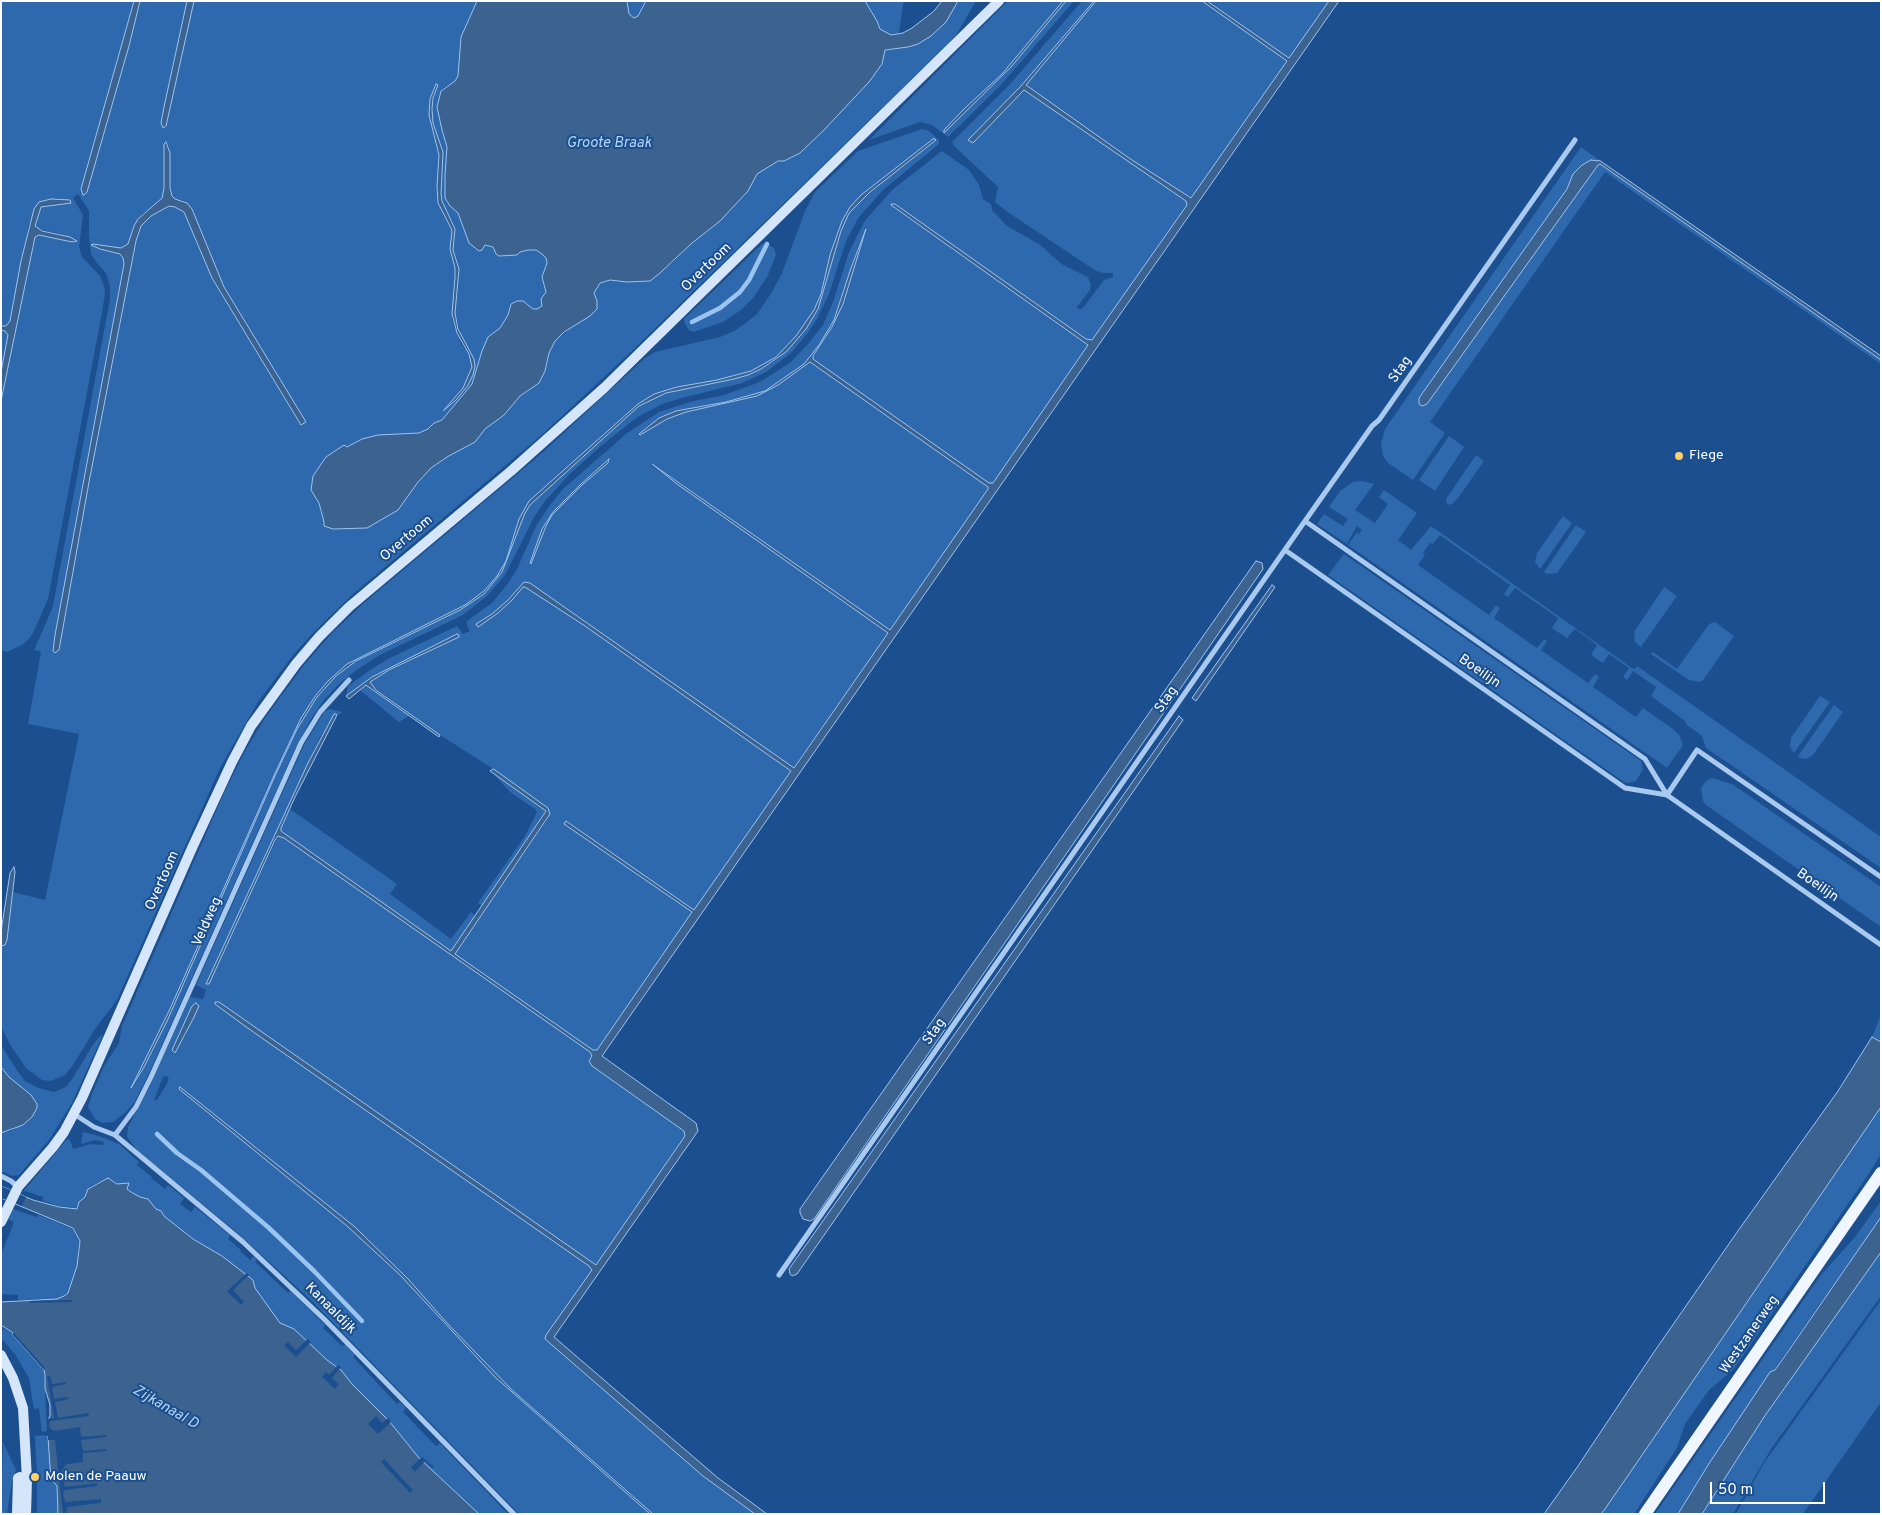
<!DOCTYPE html>
<html>
<head>
<meta charset="utf-8">
<style>
	body { margin:0 }
	#map { position:relative; width:1882px; height:1515px; overflow:hidden; background:#1b4f8f; font-family:Overpass,sans-serif }
	canvas { display:block }
	.frame { position:absolute; inset:0; border:2px solid #fff; pointer-events:none }
	.scale { position:absolute; left:1710px; top:1482px; width:115px; height:22px; box-sizing:border-box; border:2px solid #fff; border-top:0; padding-left:6px; font-size:15px; line-height:18px; white-space:nowrap; color:#fff; -webkit-text-stroke:4px #1b4f8f; paint-order:stroke }
</style>
</head>
<body>
<div id="map">
<canvas width="1882" height="1515"></canvas>
<div class="frame"></div>
<div class="scale">50 m</div>
</div>
<script>
const ctx = document.querySelector('canvas').getContext('2d');
ctx.lineJoin = 'round';
function fillPath(path, color) {
  ctx.fillStyle = color;
  ctx.fill(path, 'evenodd');
}
function poly(rows) {
  const path = new Path2D();
  for (const r of rows) {
    path.moveTo(r[0], r[1]);
    for (let i = 2; i < r.length; i += 2) path.lineTo(r[i], r[i + 1]);
  }
  return path;
}
function strokePath(path, color, width, dash) {
  ctx.strokeStyle = color;
  ctx.lineWidth = width;
  ctx.lineCap = dash ? 'butt' : 'round';
  ctx.setLineDash(dash || []);
  ctx.stroke(path);
}
function drawText(font, color, halo, rows, align = 'center') {
  ctx.font = font + ' Overpass,sans-serif';
  ctx.lineWidth = 4;
  ctx.setLineDash([]);
  ctx.textBaseline = 'middle';
  ctx.strokeStyle = halo;
  ctx.fillStyle = color;
  for (const [text, x, y, turn = 0] of rows) {
    ctx.save();
    ctx.translate(x, y);
    ctx.rotate((+turn || 0) * Math.PI / 180);
    ctx.textAlign = isNaN(turn) ? turn : align;
    if (halo) ctx.strokeText(text, 0, 0);
    ctx.fillText(text, 0, 0);
    ctx.restore();
  }
}
fillPath(poly([
	[1,1,134,1,81,189,82,194,87,192,140,1,187,1,164,107,163,127,165,127,194,1,477,1,461,37,458,76,455,81,443,88,440,94,437,107,442,130,447,147,445,175,445,198,448,204,458,213,469,243,479,251,485,245,493,247,499,256,517,255,520,252,528,250,536,250,542,254,546,258,547,263,542,277,546,292,543,296,542,306,537,309,510,308,508,315,500,328,488,337,482,351,472,384,442,420,434,423,428,429,420,433,378,435,362,439,326,457,313,476,311,490,319,503,321,514,333,529,344,529,367,528,398,510,418,482,431,468,447,457,470,445,485,429,504,415,520,396,530,390,547,366,549,353,555,341,573,326,597,301,594,293,600,283,610,280,620,282,671,264,692,243,720,221,748,191,757,174,778,161,784,161,800,153,824,130,869,82,882,64,885,50,908,47,918,44,939,29,958,1,976,1,955,37,634,349,545,432,352,595,313,633,294,654,258,702,220,768,117,1000,95,1029,73,1065,65,1075,51,1081,42,1080,26,1068,11,1046,1,1027,1,946,7,943,7,940,13,892,45,900,79,734,28,724,41,652,34,650,52,609,55,595,110,299,110,286,106,273,97,263,91,254,89,236,89,211,78,194,73,198,83,215,79,247,82,257,100,276,104,286,105,294,101,318,48,599,33,633,28,640,22,645,7,652,1,650,1,401,35,237,39,235,72,242,77,240,61,234,38,229,35,226,36,222,41,207,67,201,44,200,29,224,10,321,6,326,1,326],
	[436,84,432,109,433,123,443,152,441,194,444,206,454,225,455,236,453,250,459,269,455,313,462,339,474,359,473,375,468,385,456,400,445,409,463,388,472,367,469,354,461,343,453,323,452,315,455,278,455,268,451,253,452,233,451,228,438,203,437,186,439,155,429,115,430,99],
	[167,142,170,153,170,188,172,196,175,199,185,201,224,287,305,422,300,424,212,278,184,212,175,207,169,206,151,216,141,226,136,241,89,482,59,650,53,651,124,264,123,258,120,254,93,244,121,248,129,244,134,226,143,213,157,204,162,198,164,189,164,144],
	[620,1,651,1,648,17,626,19],
	[865,1,905,1,903,4,899,33,891,35,882,31],
	[1008,1,1063,1,1002,74,965,108,944,130,945,132,1011,67,1066,1,1074,1,1000,86,948,137,932,125,920,122,869,140],
	[1082,1,1094,1,1021,86,968,140,1024,89,1186,201,1187,205,1092,340,1086,339,895,204,893,207,1088,345,993,483,989,483,813,359,813,357,827,336,843,304,853,267,867,230,860,242,851,268,834,320,819,345,804,364,765,391,726,402,676,411,659,418,639,434,667,419,686,412,757,396,778,385,810,362,988,487,988,489,890,630,653,464,651,465,888,633,793,768,530,583,524,582,507,601,478,626,498,613,513,599,523,587,525,587,585,626,791,771,694,911,567,821,564,824,692,912,597,1050,593,1050,455,954,549,817,550,811,495,770,440,735,371,685,370,682,374,678,459,637,458,634,372,677,346,696,348,686,373,668,388,659,438,635,457,626,463,634,470,631,467,625,467,621,492,603,509,582,517,569,536,526,550,505,563,489,626,434,659,412,694,401,724,395,760,382,791,362,808,344,823,325,833,302,849,252,864,222,892,190,942,151,969,170,979,185,983,199,991,204,992,210,1007,226,1039,244,1063,265,1088,277,1091,285,1090,290,1077,307,1078,309,1082,309,1104,280,1113,277,1113,273,1104,273,1096,271,1009,213,995,202,998,187,955,147,952,142,1011,83],
	[609,460,610,461,608,463,582,485,552,515,546,526,531,564,542,529,553,512],
	[1096,1,1202,1,1287,61,1192,197,1188,197,1129,158,1026,85],
	[1207,1,1329,1,1289,59],
	[922,129,929,131,939,140,939,144,883,190,859,217,846,241,829,294,817,319,807,334,791,353,766,372,742,383,678,399,660,405,636,418,602,445,570,474,545,501,533,519,505,575,487,596,463,615,380,655,358,669,340,683,324,700,311,719,295,749,146,1080,134,1103,126,1112,113,1122,102,1123,95,1119,88,1107,92,1094,104,1066,119,1043,122,1026,224,793,245,751,265,718,304,665,332,633,365,602,541,454,645,358,655,352,720,337,736,330,747,322,757,314,772,292,782,273,805,211,815,192,858,151],
	[934,138,935,141,870,192,849,213,841,231,818,309,806,329,776,360,761,369,748,375,666,393,639,406,530,505,525,513,502,572,484,594,460,610,356,661,336,676,317,697,297,729,247,839,168,1019,144,1067,132,1088,169,1011,277,769,301,718,316,695,328,681,347,664,465,605,484,591,497,576,506,561,519,519,529,501,638,404,654,394,677,387,717,380,751,371,776,357,796,336,814,310,821,294,830,255,842,221,855,201],
	[1581,147,1599,160,1598,162,1591,160,1573,174,1567,189,1419,398,1419,404,1425,405,1598,165,1600,164,1881,360,1881,364,1605,172,1430,422,1445,433,1413,480,1388,463,1383,456,1381,443,1385,429],
	[762,244,767,244,774,248,776,255,767,277,754,297,741,310,723,322,693,332,689,330,685,324,684,319],
	[1,330,5,331,8,335,1,372],
	[1449,436,1464,447,1435,491,1419,480],
	[1476,455,1484,461,1458,498,1452,504,1447,505,1446,499],
	[1361,481,1374,484,1355,510,1375,523,1388,504,1379,497,1384,490,1417,513,1398,540,1411,550,1431,526,1632,668,1635,669,1637,666,1881,837,1881,868,1706,748,1702,736,1687,725,1685,721,1651,696,1656,687,1633,671,1627,680,1623,677,1629,668,1609,654,1603,663,1591,655,1597,645,1575,629,1567,638,1552,628,1558,618,1515,588,1508,597,1504,594,1510,585,1440,535,1433,544,1430,543,1423,553,1425,555,1418,565,1489,615,1496,605,1500,608,1494,618,1537,648,1544,639,1547,641,1541,650,1588,683,1595,674,1599,677,1593,687,1636,717,1643,708,1673,729,1679,735,1683,745,1667,768,1348,545,1357,532,1359,534,1362,530,1357,526,1347,544,1317,524,1324,514,1343,526,1348,519,1329,507,1340,491,1353,482],
	[1563,516,1572,523,1540,569,1535,562,1537,553],
	[1576,525,1586,532,1557,573,1549,574,1545,573,1544,572],
	[1344,554,1641,761,1643,769,1636,781,1629,783,1624,782,1328,575],
	[1664,587,1677,596,1641,647,1635,642,1634,632],
	[1715,622,1734,636,1703,680,1700,682,1689,680,1651,654,1653,652,1677,669,1709,624],
	[366,685,409,716,399,722,360,690],
	[1820,696,1830,702,1794,753,1790,747,1791,738],
	[1834,705,1843,712,1813,755,1806,759,1800,758,1798,756],
	[330,709,342,712,339,715,336,714,320,738,308,763,206,984,209,984,278,836,284,838,590,1052,592,1056,589,1061,592,1066,684,1131,685,1136,596,1265,219,1002,216,1001,215,1004,589,1266,593,1269,546,1335,545,1339,703,1476,755,1514,653,1514,512,1390,447,1323,409,1280,355,1227,180,1087,347,1226,400,1275,495,1377,650,1514,519,1514,312,1301,233,1229,137,1150,127,1137,128,1127,149,1088,190,997,203,999,206,990,196,985,304,745,324,712],
	[192,1006,186,1035,181,1042,172,1049],
	[167,1076,169,1080,157,1100,154,1100,163,1077],
	[491,771,546,810,482,906,478,903,525,836,537,812,535,809,510,792],
	[1712,778,1732,784,1881,887,1881,927,1706,805,1703,801,1701,788,1706,781],
	[290,809,397,884,390,894,451,939,471,912,475,916,451,951,281,831,281,828],
	[1881,1015,1881,1042,1872,1037],
	[103,1035,72,1103,49,1140,19,1175,13,1176,1,1171,1,1133,11,1131,28,1121,32,1117,37,1104,31,1095,9,1077,1,1067,1,1045,16,1069,25,1081,38,1088,54,1092,66,1087,73,1078,92,1046,99,1037],
	[1881,1107,1881,1154,1870,1172,1733,1370,1709,1390,1685,1424,1677,1448,1634,1514,1601,1514],
	[83,1132,99,1136,119,1144,139,1162,137,1165,152,1177,151,1178,165,1189,168,1185,184,1198,180,1204,191,1212,195,1207,230,1235,228,1239,241,1250,240,1251,250,1260,254,1256,257,1259,255,1262,266,1272,288,1293,291,1291,325,1325,323,1328,342,1346,345,1344,355,1355,353,1357,397,1404,400,1402,406,1408,403,1412,436,1446,440,1443,508,1514,479,1514,419,1458,389,1421,352,1384,341,1370,327,1360,294,1329,280,1323,255,1288,252,1280,222,1256,193,1239,164,1216,161,1211,156,1209,148,1199,140,1197,131,1192,127,1189,127,1182,120,1185,111,1179,105,1179,89,1187,85,1197,79,1202,76,1208,59,1206,43,1201,43,1197,25,1191,22,1193,67,1139,70,1140,73,1149,91,1144,103,1145,104,1142,95,1140,81,1144],
	[1881,1201,1881,1217,1741,1417,1710,1462,1678,1514,1655,1514,1821,1275,1855,1237],
	[13,1209,36,1217,38,1215,73,1229,79,1241,77,1266,68,1293,60,1299,18,1300,18,1295,1,1294,1,1255,14,1222,8,1219],
	[1881,1252,1881,1296,1771,1449,1733,1514,1702,1514,1764,1417],
	[1881,1300,1881,1402,1803,1514,1736,1514,1764,1463],
	[3,1328,12,1334,44,1370,47,1431,42,1432,39,1408,34,1409,29,1378,15,1354,1,1338],
	[45,1435,48,1436,51,1479,57,1486,58,1514,37,1514,37,1474,35,1438,34,1436],
	[3,1442,16,1470,11,1486,7,1514,1,1514]
]), '#2e69ad');
const water = poly([
	[134,1,140,1,129,46,87,192,84,195,83,195,81,189,134,1],
	[187,1,194,1,166,126,163,128,161,123,164,107,187,1],
	[477,1,627,1,629,14,634,18,638,16,646,1,865,1,877,21,880,29,891,35,903,33,912,28,934,11,942,1,958,1,946,22,931,36,918,44,908,47,885,50,882,64,869,82,824,130,800,153,784,161,778,161,757,174,748,191,720,221,692,243,660,273,650,281,627,282,610,280,600,283,594,293,597,301,597,309,590,316,564,332,555,341,549,353,545,371,539,383,520,396,504,415,485,429,475,442,447,457,431,468,418,482,398,510,367,528,333,529,324,526,324,522,319,503,311,490,313,476,326,457,344,445,347,447,362,439,378,435,419,433,428,429,434,423,442,420,472,384,482,351,488,337,500,328,508,315,511,304,517,301,523,301,533,309,537,309,542,306,541,299,546,292,542,277,547,263,546,258,542,254,536,250,528,250,520,252,517,255,499,256,496,254,493,247,485,245,482,250,479,251,469,243,458,213,450,206,445,198,445,175,447,147,442,130,437,107,441,91,455,81,458,76,461,37,477,1],
	[1063,1,1066,1,1011,67,944,133,944,130,965,108,1002,74,1063,1],
	[1094,1,1096,1,1026,85,1129,158,1191,198,1287,61,1202,1,1207,1,1289,58,1329,1,1339,1,602,1056,696,1123,698,1131,554,1337,718,1478,767,1514,755,1514,703,1476,545,1339,546,1335,592,1270,589,1266,249,1029,215,1004,215,1002,219,1002,596,1265,685,1136,684,1131,592,1066,589,1061,592,1056,590,1052,284,838,278,836,275,840,209,984,206,984,308,763,334,714,336,714,337,715,295,797,281,828,281,831,451,951,546,811,490,771,493,769,495,770,548,808,550,814,455,954,593,1050,597,1050,692,912,564,824,565,822,566,821,694,910,791,771,585,626,525,587,523,587,513,599,498,613,478,627,476,624,492,614,507,601,524,582,530,583,794,768,888,633,677,484,652,464,890,630,988,489,988,487,810,362,778,385,757,396,686,412,667,419,640,435,639,434,659,418,676,411,726,402,765,391,804,364,819,345,834,320,851,268,866,229,843,304,832,327,813,356,813,359,989,483,993,483,1088,345,891,205,891,204,895,204,1086,339,1092,340,1187,205,1186,201,1024,90,973,143,968,140,1021,86,1094,1],
	[436,84,438,85,433,98,432,109,433,123,443,152,441,194,442,201,455,229,453,250,459,269,455,313,458,329,474,359,475,366,473,375,468,385,456,400,443,411,463,388,472,367,469,354,457,333,452,314,455,277,455,268,450,249,452,232,451,228,438,203,437,186,439,155,429,115,430,99,436,84],
	[933,139,935,139,936,140,870,192,849,213,841,231,818,309,806,329,786,352,761,369,748,375,734,379,666,393,639,406,530,505,525,513,502,572,484,594,460,610,356,661,336,676,317,697,297,729,275,776,168,1019,144,1067,131,1088,169,1011,277,769,301,718,316,695,328,681,347,664,465,605,484,591,497,576,506,561,519,519,529,501,638,404,654,394,677,387,717,380,751,371,776,357,796,336,814,310,821,294,830,255,842,221,850,207,861,195,933,139],
	[166,142,170,153,170,188,172,196,175,199,187,203,192,209,224,287,306,422,301,425,212,278,184,212,175,207,169,206,151,216,141,226,136,241,89,482,59,650,55,653,53,651,55,635,124,264,123,258,120,254,100,249,91,245,93,244,121,248,128,244,134,226,138,219,162,198,164,189,164,144,166,142],
	[1591,160,1598,161,1599,160,1881,356,1881,360,1600,164,1598,165,1427,404,1422,406,1419,404,1419,398,1567,189,1573,174,1582,165,1591,160],
	[51,199,70,200,71,203,41,207,35,226,42,231,70,237,77,241,72,242,39,235,35,237,1,401,1,372,8,335,5,331,1,330,1,326,6,326,10,321,21,261,34,209,39,202,51,199],
	[609,459,608,463,582,485,552,515,546,526,531,564,530,563,542,529,553,512,581,484,609,459],
	[1256,561,1262,563,1263,569,814,1219,810,1221,803,1219,800,1213,800,1209,1256,561],
	[1272,585,1275,587,1196,701,1192,698,1272,585],
	[457,634,459,635,459,637,389,670,370,682,376,690,440,735,439,737,366,685,349,699,346,696,372,677,457,634],
	[1179,716,1183,720,797,1274,792,1276,790,1274,789,1269,1179,716],
	[14,867,15,872,7,940,5,945,1,946,1,932,10,873,14,867],
	[196,1003,199,1006,193,1019,175,1053,172,1050,192,1006,196,1003],
	[1872,1037,1881,1042,1881,1107,1605,1509,1601,1514,1544,1514,1578,1466,1654,1352,1740,1228,1838,1091,1872,1037],
	[1,1067,9,1077,31,1095,37,1104,37,1108,32,1117,23,1125,1,1133,1,1067],
	[180,1087,355,1227,409,1280,447,1323,512,1390,653,1514,650,1514,495,1377,400,1275,347,1226,179,1089,180,1087],
	[108,1178,117,1184,129,1183,127,1189,131,1192,140,1197,148,1199,156,1209,161,1211,164,1216,193,1239,222,1256,253,1280,255,1288,280,1323,294,1329,327,1360,341,1370,352,1384,389,1421,419,1458,479,1514,58,1514,57,1486,51,1479,49,1452,47,1421,50,1416,50,1405,45,1388,45,1375,44,1370,12,1334,13,1333,1,1325,1,1302,57,1299,64,1296,68,1293,77,1266,80,1241,73,1228,1,1198,1,1186,33,1200,59,1207,77,1209,79,1202,85,1197,88,1189,108,1178],
	[1881,1217,1881,1252,1764,1417,1702,1514,1678,1514,1710,1462,1770,1372,1775,1370,1787,1353,1881,1217]
]);
fillPath(water, '#3c6290');
strokePath(water, '#9cc4f0', 1);
fillPath(poly([
	[1,1186,26,1197,22,1206,1,1198],
	[247,1273,249,1275,233,1290,244,1302,241,1305,227,1291],
	[72,1300,72,1302,30,1303,30,1301],
	[14,1333,45,1368,44,1370,12,1334],
	[308,1339,311,1342,296,1357,284,1345,288,1342,296,1350],
	[338,1365,341,1367,332,1378,339,1384,335,1389,322,1377,326,1372,329,1375],
	[47,1376,50,1376,52,1383,53,1384,66,1382,66,1384,52,1387,54,1399,68,1397,69,1399,55,1402,58,1418,88,1413,89,1416,51,1421,49,1423,50,1428,54,1431,80,1427,81,1437,106,1435,106,1437,81,1440,83,1451,106,1449,106,1451,83,1453,83,1462,67,1464,61,1471,65,1487,97,1483,97,1486,65,1490,63,1492,65,1502,101,1499,101,1503,67,1507,66,1514,63,1514,55,1440,48,1440,48,1436,45,1436,45,1431,47,1431,46,1419,54,1418],
	[376,1416,382,1423,388,1418,391,1422,378,1434,368,1424],
	[422,1457,434,1467,432,1468,425,1461,415,1472,411,1467],
	[384,1459,413,1490,410,1493,381,1462]
]), '#1b4f8f');
strokePath(poly([
	[692,322,720,308,740,292,749,280,767,244],
	[157,1134,177,1153,201,1170,269,1228,314,1271,362,1321]
]), '#9cc4f0', 4.5);
strokePath(poly([
	[1305,521,1645,759,1667,795,1881,945],
	[1285,550,1625,788,1667,795],
	[1667,795,1697,750,1881,877],
	[74,1114,94,1127,115,1135,243,1242,325,1320,514,1514],
	[115,1135,136,1107,151,1077,301,743,320,712,349,680],
	[1,1176,11,1181,18,1187],
	[779,1275,1305,521,1372,426,1379,420,1575,140]
]), '#a9c9ee', 5);
strokePath(poly([
	[1,1222,18,1187,53,1147,64,1132,82,1098,192,848,232,762,251,726,296,664,319,637,349,607,511,471,604,388,999,1],
	[1,1355,13,1378,23,1408,27,1479,26,1514],
	[17,1514,18,1478,20,1477,19,1514]
]), '#d6e6fa', 10);
strokePath(poly([
	[1645,1514,1881,1173]
]), '#f0f6ff', 12);
for (const [x, y, r, color] of [
	[1679,456,5,"#ffd166"],
	[35,1477,5,"#ffd166"]
]) {
  const dot = new Path2D();
  dot.arc(x, y, r, 0, 2 * Math.PI);
  ctx.fillStyle = color;
  ctx.fill(dot);
  strokePath(dot, '#1b4f8f', 2);
}
drawText('14px', '#fff', '#1b4f8f', [
	["Overtoom",707,268,-44],
	["Stag",1401,370,-55],
	["Overtoom",407,539,-40],
	["Boeilijn",1479,672,35],
	["Stag",1167,700,-55],
	["Overtoom",163,881,-66],
	["Boeilijn",1817,886,35],
	["Veldweg",208,922,-66],
	["Stag",935,1032,-55],
	["Kanaaldijk",330,1309,45],
	["Westzanerweg",1750,1335,-55]
]);
drawText('14px', '#fff', '#1b4f8f', [
	["Fiege",1689,456],
	["Molen de Paauw",45,1477]
], 'left');
drawText('italic 15px', '#b5d3f5', '#1b4f8f', [
	["Groote Braak",609,144],
	["Zijkanaal D",165,1408,30]
]);
</script>
</body>
</html>
